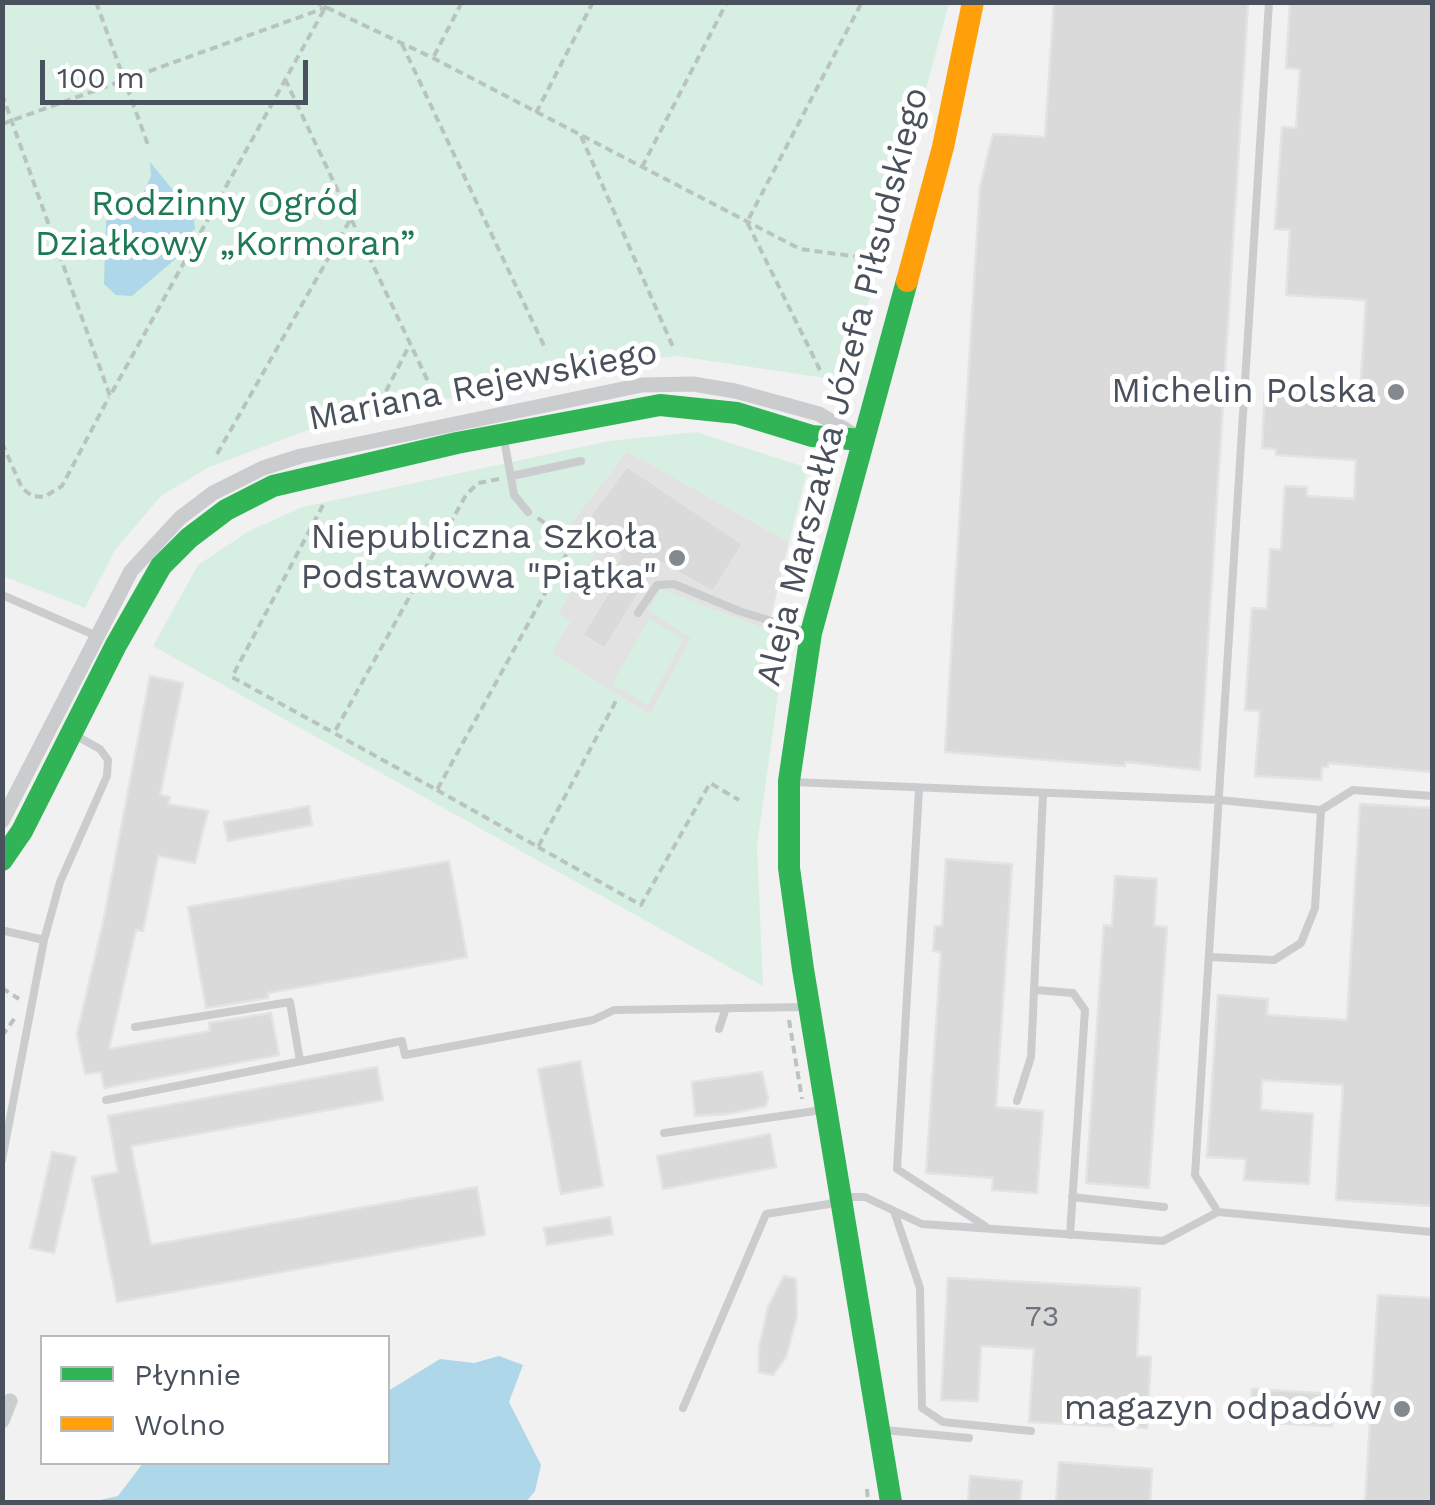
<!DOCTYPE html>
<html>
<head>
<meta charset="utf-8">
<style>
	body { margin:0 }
	#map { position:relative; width:1435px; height:1505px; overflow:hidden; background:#f1f1f1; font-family:"Work Sans",sans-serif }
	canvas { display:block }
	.frame { position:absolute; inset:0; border:5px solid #49515c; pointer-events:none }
	.legend { position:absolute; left:40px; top:1335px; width:350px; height:130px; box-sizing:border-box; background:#fff; border:2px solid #b6b9be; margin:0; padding:12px 18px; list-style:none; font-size:30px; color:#49515c }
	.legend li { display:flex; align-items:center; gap:20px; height:50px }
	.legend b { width:50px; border:2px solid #b6b9be }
	.scale { position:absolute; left:40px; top:60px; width:268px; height:45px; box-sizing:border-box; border:5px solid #49515c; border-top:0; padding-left:12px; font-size:30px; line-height:35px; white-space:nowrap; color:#49515c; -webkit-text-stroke:8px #fff; paint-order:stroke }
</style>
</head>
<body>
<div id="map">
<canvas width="1435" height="1505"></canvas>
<div class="frame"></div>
<ul class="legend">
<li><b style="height:12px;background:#30b455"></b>Płynnie</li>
<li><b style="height:12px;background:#ff9f0a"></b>Wolno</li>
</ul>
<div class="scale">100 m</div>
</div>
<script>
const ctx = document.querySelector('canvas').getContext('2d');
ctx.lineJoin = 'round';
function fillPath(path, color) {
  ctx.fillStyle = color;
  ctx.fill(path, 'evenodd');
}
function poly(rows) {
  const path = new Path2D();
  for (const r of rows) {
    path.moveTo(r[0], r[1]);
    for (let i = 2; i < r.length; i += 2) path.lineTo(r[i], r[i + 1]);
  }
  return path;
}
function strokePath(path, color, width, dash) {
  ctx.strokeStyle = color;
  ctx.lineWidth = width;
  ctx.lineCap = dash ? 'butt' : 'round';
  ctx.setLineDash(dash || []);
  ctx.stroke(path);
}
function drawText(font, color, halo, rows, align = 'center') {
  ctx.font = font + ' "Work Sans",sans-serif';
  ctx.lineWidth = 10;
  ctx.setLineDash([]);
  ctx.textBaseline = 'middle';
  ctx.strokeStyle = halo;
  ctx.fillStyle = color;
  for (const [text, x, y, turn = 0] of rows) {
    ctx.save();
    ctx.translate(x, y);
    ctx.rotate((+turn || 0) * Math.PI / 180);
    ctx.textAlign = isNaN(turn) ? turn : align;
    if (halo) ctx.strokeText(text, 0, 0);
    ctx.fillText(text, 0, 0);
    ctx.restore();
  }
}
fillPath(poly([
	[627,451,789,542,768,630,661,590,692,637,650,715,551,653,570,622,558,613,595,553,592,543,568,527]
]), '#e3e2e2');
fillPath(poly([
	[2,3,949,3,871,296,832,379,677,356,584,367,492,392,348,415,209,467,161,496,115,550,85,608,3,576],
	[696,432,808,468,789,542,627,451,568,527,592,543,595,553,558,613,570,622,552,653,650,715,691,638,648,611,661,589,786,637,757,846,763,986,153,646,198,565,249,531,303,507,609,441],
	[649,619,683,639,648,705,612,684]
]), '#d7eee2');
fillPath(poly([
	[150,162,173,190,180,189,192,200,195,229,177,243,179,256,132,296,116,295,104,284,106,221,111,215,135,211,151,176],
	[499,1356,523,1365,509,1402,541,1465,535,1491,526,1502,91,1502,118,1496,143,1463,388,1462,388,1391,440,1359,474,1363]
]), '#aed7e9');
const building = poly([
	[1054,2,1248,2,1200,770,1125,762,1125,766,945,752,980,187,993,134,1045,137,1054,2],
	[1290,2,1432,2,1432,772,1328,763,1328,767,1322,767,1321,780,1255,776,1260,711,1245,710,1252,608,1267,609,1270,549,1281,550,1285,486,1307,487,1307,496,1354,499,1356,460,1276,455,1276,449,1262,448,1265,390,1360,394,1366,300,1286,295,1290,230,1275,229,1282,127,1296,128,1300,69,1286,68,1290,2],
	[627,466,743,544,713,592,658,561,605,649,582,635,611,588,604,584,621,556,587,534,595,521,589,517,627,466],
	[150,676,183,683,160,795,170,797,168,804,208,811,195,863,158,856,143,931,136,930,109,1049,210,1031,209,1023,271,1013,279,1055,104,1088,101,1072,85,1074,77,1034,103,923,150,676],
	[1360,804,1432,808,1432,1206,1336,1200,1343,1085,1262,1080,1261,1110,1313,1114,1309,1184,1244,1180,1246,1159,1207,1157,1218,995,1268,999,1267,1015,1347,1020,1360,804],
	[309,806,312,825,228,841,224,822,309,806],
	[946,859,1012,864,996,1107,1043,1111,1037,1193,992,1190,993,1178,926,1173,941,952,933,951,935,926,942,926,946,859],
	[449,861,467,957,268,993,268,998,206,1008,188,907,449,861],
	[1115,876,1157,879,1154,926,1167,927,1149,1188,1086,1183,1104,925,1112,926,1115,876],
	[580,1061,603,1186,561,1194,538,1069,580,1061],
	[377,1067,383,1100,131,1146,151,1245,477,1187,485,1235,117,1302,92,1177,118,1172,108,1116,377,1067],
	[762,1072,768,1098,766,1106,728,1114,695,1116,692,1082,762,1072],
	[770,1134,776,1167,663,1189,657,1156,770,1134],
	[52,1152,76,1157,54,1253,30,1248,52,1152],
	[610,1217,613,1234,547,1245,544,1228,610,1217],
	[784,1276,796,1279,797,1316,786,1357,773,1375,759,1372,759,1348,768,1307,784,1276],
	[948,1278,1140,1288,1137,1356,1151,1357,1147,1428,1029,1422,1034,1349,981,1346,978,1401,941,1400,948,1278],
	[1378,1295,1432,1298,1432,1502,1365,1502,1378,1295],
	[1252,1389,1334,1394,1332,1426,1250,1422,1252,1389],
	[1059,1462,1152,1469,1150,1502,1056,1502,1059,1462],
	[970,1476,1022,1481,1020,1502,968,1502,970,1476]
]);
fillPath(building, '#dadadb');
strokePath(building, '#e2e3e4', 2.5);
strokePath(poly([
	[96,2,148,145],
	[315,2,433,58,800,249,890,261],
	[402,44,546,350],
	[434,56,462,2],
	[285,79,434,394],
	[2,94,110,396,325,8],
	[536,113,593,2],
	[2,124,325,8,328,2],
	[581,136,673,347],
	[642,167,727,2],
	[820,370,747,222,862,2],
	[380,403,410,344],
	[2,443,22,488,32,496,44,497,62,486,109,397],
	[217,454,350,220],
	[499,479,478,483,466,495,334,733,437,790,567,553,567,538,536,517],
	[323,505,232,677,334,733],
	[437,790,538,847,617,699],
	[538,847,641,905,710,783,739,800],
	[2,988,19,999],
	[789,1020,802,1099],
	[2,1036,17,1015],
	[867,1489,868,1502]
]), '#b9c4c1', 4, [8, 5]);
strokePath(poly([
	[504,439,514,495,528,512],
	[512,476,581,461],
	[2,595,99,637],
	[638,613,657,585,674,584,739,611,810,633],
	[793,782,1219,800,1321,810,1353,790,1432,796],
	[919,789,897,1169,985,1226],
	[5,931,44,940],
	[1210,957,1274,960,1301,943,1315,908,1321,810],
	[1036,990,1073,993,1085,1010,1070,1235],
	[135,1027,290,1002,300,1061],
	[719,1029,726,1008],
	[106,1100,402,1041,405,1055,593,1020,614,1010,805,1007],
	[1017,1101,1031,1057,1043,794],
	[664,1133,822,1110],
	[2,1160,44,940,60,882,107,776,108,760,100,749,73,734],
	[1072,1197,1164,1207],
	[894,1211,920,1288,922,1408,943,1422,1031,1431],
	[1218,1212,1195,1175,1269,2],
	[683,1408,766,1214,829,1204,842,1197,865,1197,922,1224,1163,1241,1218,1212,1432,1232],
	[884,1430,969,1438]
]), '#cbccce', 8);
strokePath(poly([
	[2,821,131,571,180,518,213,493,263,468,301,456,642,385,693,384,735,391,819,414,859,438],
	[2,1421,10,1401]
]), '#cbccce', 15);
strokePath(poly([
	[2,860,22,831,116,645,161,566,189,538,226,510,273,486,457,443,660,405,737,413,812,436,862,440],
	[891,1502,803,969,789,868,789,781,811,633,907,281]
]), '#30b455', 22);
strokePath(poly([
	[907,281,943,147,973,2]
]), '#ff9f0a', 22);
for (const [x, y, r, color] of [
	[1396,392,10,"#848990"],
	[677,558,10,"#848990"],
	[1402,1409,10,"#848990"]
]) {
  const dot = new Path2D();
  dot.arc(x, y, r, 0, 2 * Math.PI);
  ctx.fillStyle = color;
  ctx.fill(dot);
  strokePath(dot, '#fff', 4);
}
drawText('30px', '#6e747c', null, [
	["73",1042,1317]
]);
drawText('35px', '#1e7955', '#fff', [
	["Rodzinny Ogród",225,205],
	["Działkowy „Kormoran”",225,245]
]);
drawText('35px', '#49515c', '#fff', [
	["Mariana Rejewskiego",483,386,-11],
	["Aleja Marszałka Józefa Piłsudskiego",843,387,-76]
]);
drawText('35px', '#49515c', '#fff', [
	["Michelin Polska",1376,392],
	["Niepubliczna Szkoła",657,538],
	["Podstawowa \"Piątka\"",657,578],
	["magazyn odpadów",1382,1409]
], 'right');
</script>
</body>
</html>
